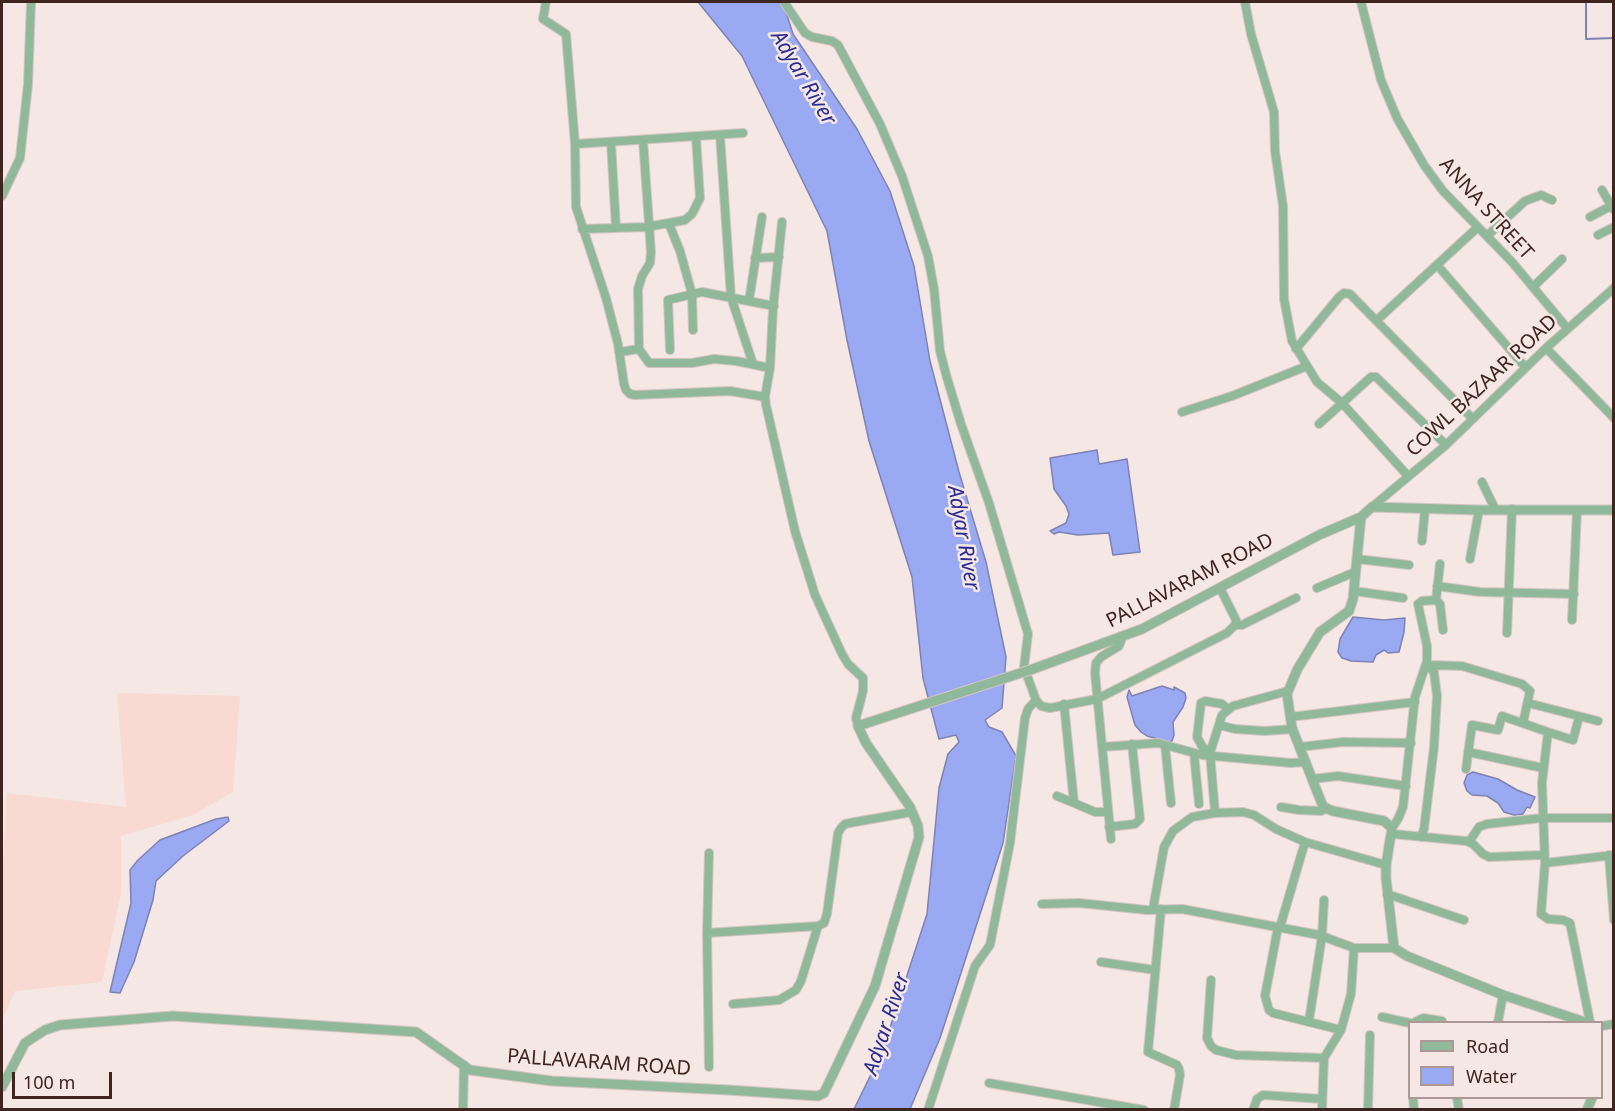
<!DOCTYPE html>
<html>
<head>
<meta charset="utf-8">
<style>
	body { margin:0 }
	#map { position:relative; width:1615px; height:1111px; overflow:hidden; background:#f5e7e4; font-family:"Noto Sans",sans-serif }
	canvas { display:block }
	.frame { position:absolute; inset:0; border:3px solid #3e251f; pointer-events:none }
	.legend { position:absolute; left:1408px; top:1021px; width:195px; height:78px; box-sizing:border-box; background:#f5e7e4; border:2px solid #ac9995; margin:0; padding:8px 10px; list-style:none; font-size:18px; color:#3e251f }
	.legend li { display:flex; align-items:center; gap:12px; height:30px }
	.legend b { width:30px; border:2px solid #ac9995 }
	.scale { position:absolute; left:12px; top:1072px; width:100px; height:27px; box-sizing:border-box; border:3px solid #3e251f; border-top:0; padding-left:8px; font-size:18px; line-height:21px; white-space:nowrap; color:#3e251f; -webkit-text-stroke:4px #f5e7e4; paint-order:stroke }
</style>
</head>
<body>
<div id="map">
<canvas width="1615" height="1111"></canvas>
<div class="frame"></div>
<ul class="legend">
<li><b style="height:8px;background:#90b89b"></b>Road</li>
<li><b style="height:16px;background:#9aaaf2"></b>Water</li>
</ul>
<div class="scale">100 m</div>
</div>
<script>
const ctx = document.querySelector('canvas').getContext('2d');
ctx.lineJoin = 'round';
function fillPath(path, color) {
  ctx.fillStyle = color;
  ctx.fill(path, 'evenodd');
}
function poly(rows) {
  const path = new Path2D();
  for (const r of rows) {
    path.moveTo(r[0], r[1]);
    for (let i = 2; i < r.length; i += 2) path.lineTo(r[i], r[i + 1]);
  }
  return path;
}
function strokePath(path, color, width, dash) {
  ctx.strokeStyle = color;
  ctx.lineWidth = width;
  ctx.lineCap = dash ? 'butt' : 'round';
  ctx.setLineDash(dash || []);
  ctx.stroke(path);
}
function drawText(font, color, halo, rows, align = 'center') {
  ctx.font = font + ' "Noto Sans",sans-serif';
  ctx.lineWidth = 5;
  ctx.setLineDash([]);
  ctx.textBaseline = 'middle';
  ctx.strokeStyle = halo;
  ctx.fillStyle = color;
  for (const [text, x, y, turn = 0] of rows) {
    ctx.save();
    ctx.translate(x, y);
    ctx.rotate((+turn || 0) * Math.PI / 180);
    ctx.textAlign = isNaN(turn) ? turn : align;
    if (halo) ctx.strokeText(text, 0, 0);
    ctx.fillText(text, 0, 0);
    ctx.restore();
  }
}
fillPath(poly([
	[117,693,240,696,233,792,193,815,121,836,121,893,102,982,15,991,2,1021,2,880,7,793,126,807]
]), '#f8dad2');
const water = poly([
	[698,2,778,2,785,9,793,34,857,129,890,191,914,266,930,361,959,472,986,562,1006,657,1002,708,985,720,989,727,1002,732,1016,756,1003,843,940,1038,910,1109,854,1109,882,1052,927,914,939,788,948,754,959,742,956,735,939,739,923,678,912,577,869,441,847,340,827,231,742,56,698,2],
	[1097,450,1099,464,1127,459,1140,552,1113,555,1109,533,1078,535,1059,532,1054,534,1050,531,1066,523,1069,514,1066,506,1054,489,1050,458,1097,450],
	[1353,617,1384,620,1405,618,1404,632,1399,652,1388,653,1384,650,1376,655,1373,662,1351,661,1342,658,1338,652,1340,639,1353,617],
	[1162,686,1174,690,1174,687,1185,693,1186,698,1183,707,1173,722,1174,735,1172,741,1169,742,1147,736,1141,732,1135,725,1127,697,1129,690,1132,696,1162,686],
	[1473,772,1498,779,1517,790,1535,797,1530,808,1527,807,1523,814,1514,815,1504,812,1498,803,1487,796,1472,795,1467,791,1464,783,1467,775,1473,772],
	[228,817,229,821,183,856,156,881,153,900,134,962,120,993,110,992,131,903,130,870,138,860,160,840,216,819,228,817]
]);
fillPath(water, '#9aaaf2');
strokePath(water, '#7e82b3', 1.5);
strokePath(poly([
	[1586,2,1586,39,1614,38]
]), '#7e82b3', 2);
const minor = poly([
	[546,2,543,19,566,34,575,144,576,207,606,298,618,344,624,384,626,390,630,394,635,395,730,391,765,397],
	[784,2,805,33,812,37,832,41,838,45,880,124,902,176,928,256,934,289,940,351,947,378,961,424,989,503,1028,634,1024,667,1036,700,1041,706,1050,708,1097,699,1227,633,1235,625,1236,620,1220,588],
	[1245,2,1251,34,1274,112,1275,151,1283,206,1284,299,1292,341,1317,382,1342,403,1408,476],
	[1361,2,1381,80,1397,118,1424,165,1443,191,1512,262,1567,328],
	[720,135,731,297,753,364],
	[611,142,616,228],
	[575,144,743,133],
	[1602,190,1613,209],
	[2,196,20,158,28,84,31,2],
	[1590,217,1611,206],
	[782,222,773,309,770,368,765,397,766,405,795,531,815,595,842,654,848,664,863,678,863,691,856,718,858,726],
	[669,224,680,251,692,294,693,330],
	[582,229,647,227,685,220,692,214,700,198,696,137],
	[1488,235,1525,201,1541,195,1552,200],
	[1598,235,1614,227],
	[755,258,779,257],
	[1438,266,1525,367],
	[1533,287,1562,259],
	[749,301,762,217],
	[1377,320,1478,227],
	[1546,348,1614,418],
	[639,349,638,289,642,276,650,263,651,252,643,140],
	[1296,349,1339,297,1344,293,1350,294,1473,419],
	[670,350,668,300,702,292,774,306],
	[619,352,639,349,649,363,692,363,714,359,736,361,770,368],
	[1182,412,1232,396,1307,366],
	[1319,424,1371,377,1376,377,1446,445],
	[1482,482,1495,509],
	[1372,507,1446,445,1546,348,1614,288],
	[1422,541,1425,509],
	[1357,559,1409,565],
	[1470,559,1479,510],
	[1437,586,1480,592,1574,594],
	[1317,588,1355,572],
	[1354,591,1403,598],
	[1436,600,1440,564],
	[1436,600,1440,604,1443,630],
	[1572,620,1577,510],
	[1235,625,1242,625,1296,598],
	[1507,633,1512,509],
	[1428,665,1462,666,1522,684,1530,691,1523,723],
	[1528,703,1598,721],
	[1290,717,1415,702],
	[1219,725,1235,729,1265,731,1293,729],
	[1548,732,1573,740,1579,717],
	[1165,745,1171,803],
	[1102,747,1158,743,1202,755,1291,763,1306,762],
	[1300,747,1343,742,1411,743],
	[1210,751,1203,748,1197,737,1201,703,1205,701,1222,704,1228,709],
	[1468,752,1543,768],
	[1194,754,1199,804],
	[1466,769,1472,725,1498,730,1502,716,1548,732,1542,783,1545,863,1541,914,1548,919,1563,920,1570,923,1590,1022],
	[1312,779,1338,776,1406,786],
	[1057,796,1074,803,1064,704],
	[1074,803,1095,812,1108,812],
	[1281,807,1299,810,1321,811,1327,808],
	[1215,813,1210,753,1222,715,1233,706,1288,691],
	[1109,827,1135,824,1140,819,1132,744],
	[1392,828,1398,819,1403,807,1415,697,1427,661,1427,646,1418,604,1422,601,1436,600],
	[1393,834,1466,841,1473,844,1483,854,1489,857,1543,855],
	[1421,837,1424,829,1434,747,1437,696,1434,672,1427,665],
	[1111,839,1095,673,1096,663,1101,657,1119,646,1121,641,1120,638],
	[1469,842,1479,827,1487,824,1542,818,1614,818],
	[1609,855,1614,920],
	[1545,863,1614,855],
	[1387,894,1464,920],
	[1042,904,1079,903,1147,910,1182,909,1319,935,1354,948,1394,948],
	[1153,909,1164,847,1173,831,1192,817,1215,813,1243,812,1254,815,1276,829,1305,842,1386,865],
	[1161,909,1148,1052,1177,1065,1179,1069,1180,1075,1174,1110],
	[1278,927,1265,996,1269,1010,1273,1013,1341,1030],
	[1280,927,1305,842],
	[707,933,709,853],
	[1101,962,1155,970],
	[1211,980,1207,1038,1211,1046,1216,1050,1236,1055,1324,1058],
	[733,1004,779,1000,796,990,801,981,818,926],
	[1382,1017,1410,1023],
	[1309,1021,1322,936,1324,900],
	[1415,1022,1423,1018,1442,1021],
	[1498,1022,1503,995],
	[1602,1026,1614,1024],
	[709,1067,707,933,818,926,824,923,827,914,838,833,841,828,845,824,855,822,912,812],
	[989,1083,1144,1110],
	[1413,1098,1414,1110],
	[1457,1098,1459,1110],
	[463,1110,464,1065],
	[928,1110,975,966,990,945,1010,843,1025,718,1028,709,1036,700],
	[1253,1110,1257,1099,1263,1095,1322,1099],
	[1322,1110,1324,1058,1341,1030,1351,994,1354,948],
	[1368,1110,1370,1035]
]);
const tertiary = poly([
	[1033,669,1142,629,1319,535,1361,517],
	[1585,1022,1503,995,1407,956,1394,948,1386,878,1386,865,1392,828,1384,821,1333,811,1325,808,1322,804,1292,728,1287,694,1297,670,1320,632,1349,611,1353,599,1361,517,1372,507,1479,510,1614,510],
	[2,1087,25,1043,45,1030,60,1025,173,1016,416,1032,470,1070,552,1081,728,1090,818,1096,824,1093,875,986,919,837,918,826,910,807,866,743,858,726,867,723],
	[1587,1110,1592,1098]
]);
strokePath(minor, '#d4c4c1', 10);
strokePath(tertiary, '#d4c4c1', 11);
strokePath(minor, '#90b89b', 8);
strokePath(tertiary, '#90b89b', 9);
const tertiaryBridge = poly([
	[867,723,1033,669]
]);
strokePath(tertiaryBridge, '#d4c4c1', 11, []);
strokePath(tertiaryBridge, '#90b89b', 9);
drawText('20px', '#3e251f', '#f5e7e4', [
	["ANNA STREET",1486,209,48],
	["COWL BAZAAR ROAD",1482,386,-43],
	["PALLAVARAM ROAD",1190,581,-27],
	["PALLAVARAM ROAD",599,1063,4]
]);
drawText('italic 21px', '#2a2c91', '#f5e7e4', [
	["Adyar River",803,78,59],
	["Adyar River",963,538,80],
	["Adyar River",887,1024,-72]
]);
</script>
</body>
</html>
